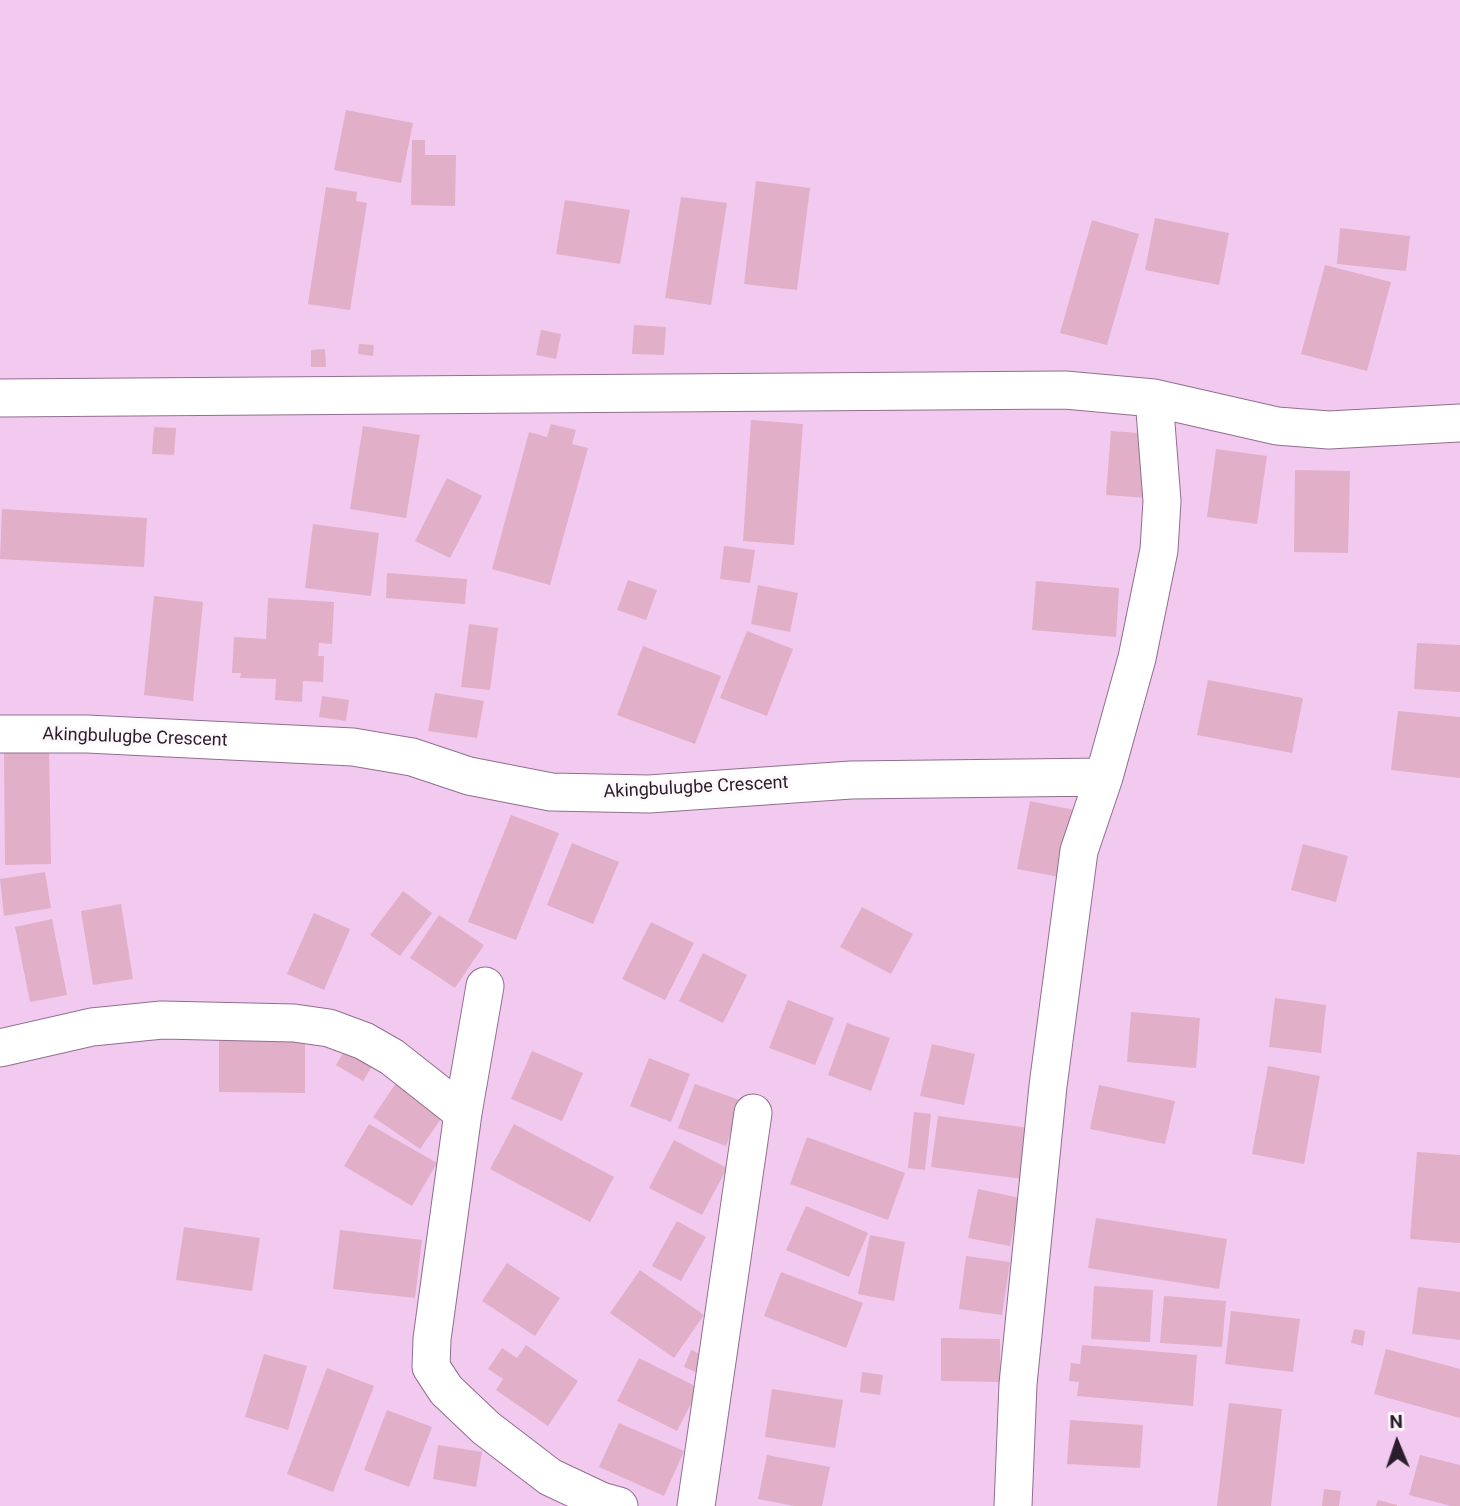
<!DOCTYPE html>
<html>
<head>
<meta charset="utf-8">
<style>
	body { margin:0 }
	#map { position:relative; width:1460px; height:1506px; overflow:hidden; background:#f2caef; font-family:Roboto,sans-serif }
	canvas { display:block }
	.north { position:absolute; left:1362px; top:1408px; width:70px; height:70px; -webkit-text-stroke:5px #fdf8fc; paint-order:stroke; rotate:358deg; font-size:19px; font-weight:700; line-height:28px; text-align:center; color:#2b1d2b }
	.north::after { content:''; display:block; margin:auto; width:24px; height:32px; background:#2b1d2b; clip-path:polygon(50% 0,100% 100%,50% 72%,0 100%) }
</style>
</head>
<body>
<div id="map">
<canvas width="1460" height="1506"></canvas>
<div class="north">N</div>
</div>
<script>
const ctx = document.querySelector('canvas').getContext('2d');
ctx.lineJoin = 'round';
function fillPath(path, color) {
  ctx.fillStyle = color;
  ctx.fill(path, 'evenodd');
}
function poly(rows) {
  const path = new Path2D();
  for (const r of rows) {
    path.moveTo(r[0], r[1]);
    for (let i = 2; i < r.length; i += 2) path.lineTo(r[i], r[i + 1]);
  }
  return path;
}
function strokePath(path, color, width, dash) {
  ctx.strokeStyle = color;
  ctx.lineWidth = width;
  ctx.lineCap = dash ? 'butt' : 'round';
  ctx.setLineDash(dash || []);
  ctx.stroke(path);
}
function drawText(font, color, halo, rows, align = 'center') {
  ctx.font = font + ' Roboto,sans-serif';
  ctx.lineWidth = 5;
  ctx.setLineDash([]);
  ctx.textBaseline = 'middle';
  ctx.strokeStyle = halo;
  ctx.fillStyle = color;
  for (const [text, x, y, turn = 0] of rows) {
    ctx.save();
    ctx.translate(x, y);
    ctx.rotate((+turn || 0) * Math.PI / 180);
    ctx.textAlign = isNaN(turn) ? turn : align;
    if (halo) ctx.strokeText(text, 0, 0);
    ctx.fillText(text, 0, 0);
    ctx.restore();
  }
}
fillPath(poly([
	[346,110,413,123,401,183,334,170],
	[412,140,425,140,425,155,456,155,455,206,411,205],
	[756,181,810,188,797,290,744,284],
	[326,187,357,192,356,201,367,203,350,310,308,304],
	[681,197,727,203,711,305,665,298],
	[565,200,630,210,620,264,556,254],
	[1155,218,1229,233,1219,285,1145,270],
	[1092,220,1139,234,1107,345,1060,333],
	[1340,228,1410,236,1406,271,1337,264],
	[1325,265,1391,282,1367,371,1301,354],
	[634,325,666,327,664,355,632,354],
	[541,330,561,334,556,359,536,355],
	[359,344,374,345,373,356,358,354],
	[325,349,326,367,311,367,311,350],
	[751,420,803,424,794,545,743,541],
	[551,424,576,430,572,444,588,448,550,585,492,569,529,432,547,437],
	[363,426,420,435,406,518,350,509],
	[154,427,176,428,174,455,152,454],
	[1111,431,1151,434,1147,498,1106,495],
	[1216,449,1267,456,1257,524,1207,517],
	[1295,470,1350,471,1348,553,1294,552],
	[447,478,482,496,450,558,415,541],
	[2,509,147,518,144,567,0,559],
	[313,524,379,533,371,596,305,588],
	[724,546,755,550,750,583,720,579],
	[387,573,467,579,465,604,386,598],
	[628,580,657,590,646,620,617,610],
	[1036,581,1119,588,1116,637,1032,630],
	[758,585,798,593,790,632,751,624],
	[154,596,203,602,193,701,144,695],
	[268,598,334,602,332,644,319,643,318,656,324,656,323,682,303,681,302,702,275,700,276,679,240,678,241,673,232,673,234,637,266,639],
	[469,624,498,628,490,690,461,687],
	[747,631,793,649,767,716,720,698],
	[1417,643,1460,645,1460,692,1414,689],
	[643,646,721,676,695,744,617,715],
	[1208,680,1303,698,1292,753,1197,735],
	[435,693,484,701,477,738,428,731],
	[322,696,349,700,346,721,319,717],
	[1398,711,1460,717,1460,778,1391,770],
	[49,748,51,864,5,865,4,749],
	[1030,801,1079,811,1065,878,1017,869],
	[511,815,559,833,516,940,468,922],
	[572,843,619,862,593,924,547,905],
	[1303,844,1348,856,1336,902,1291,890],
	[45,872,51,908,4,916,0,879],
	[403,891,432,913,400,956,370,935],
	[121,904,133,979,93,985,81,911],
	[862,907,913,934,891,974,840,947],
	[314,913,350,929,324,990,287,974],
	[439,915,484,945,455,988,410,958],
	[52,919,67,995,30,1002,15,927],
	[651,922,694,943,665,1000,622,979],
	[703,953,747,975,723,1023,679,1001],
	[1275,998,1326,1005,1321,1053,1269,1047],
	[788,1000,834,1018,815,1065,769,1048],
	[1131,1012,1200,1018,1196,1068,1127,1062],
	[847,1023,890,1038,871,1091,828,1075],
	[219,1039,305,1040,305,1093,219,1092],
	[348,1044,376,1060,363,1081,336,1065],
	[932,1044,975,1054,964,1105,920,1096],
	[532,1051,583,1073,562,1121,511,1099],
	[649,1058,690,1074,671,1122,630,1106],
	[1268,1066,1320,1076,1304,1164,1252,1154],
	[398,1080,445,1113,420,1149,373,1117],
	[695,1084,742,1101,726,1146,678,1128],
	[1099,1085,1175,1101,1165,1144,1090,1129],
	[914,1112,931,1114,925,1170,908,1168],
	[938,1116,1030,1128,1023,1179,931,1167],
	[369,1124,437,1163,412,1206,344,1166],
	[514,1124,614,1177,590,1222,490,1169],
	[807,1137,905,1173,888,1220,790,1184],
	[674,1140,727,1168,702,1215,649,1188],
	[1417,1152,1460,1155,1460,1243,1410,1239],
	[978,1189,1020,1198,1010,1246,968,1238],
	[806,1206,868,1233,849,1277,786,1250],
	[1096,1218,1227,1239,1219,1289,1088,1268],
	[677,1221,706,1237,681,1281,652,1266],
	[184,1227,260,1238,252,1291,176,1280],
	[340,1230,422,1240,415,1298,333,1289],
	[870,1235,905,1242,894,1301,858,1294],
	[966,1256,1010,1262,1002,1315,959,1309],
	[507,1263,560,1298,535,1336,482,1301],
	[640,1270,704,1315,674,1358,610,1313],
	[781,1272,863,1303,846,1348,764,1316],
	[1094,1286,1153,1290,1150,1342,1091,1339],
	[1418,1287,1460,1292,1460,1340,1412,1334],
	[1164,1296,1226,1301,1222,1347,1160,1343],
	[1231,1311,1300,1319,1293,1372,1225,1364],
	[1354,1329,1365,1331,1363,1346,1351,1343],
	[941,1338,1000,1339,1000,1382,941,1381],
	[526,1345,578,1381,548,1426,496,1390,503,1379,488,1369,502,1348,517,1358],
	[1082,1345,1197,1355,1193,1406,1077,1396,1079,1382,1069,1381,1071,1363,1080,1364],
	[1386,1349,1460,1369,1460,1418,1374,1394],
	[691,1350,705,1356,698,1373,684,1367],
	[264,1354,307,1366,288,1430,245,1417],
	[639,1358,699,1388,677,1431,617,1401],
	[327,1368,374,1386,333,1492,287,1474],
	[862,1372,883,1375,880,1395,860,1392],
	[772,1389,843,1400,835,1448,765,1437],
	[1229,1403,1282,1409,1271,1506,1217,1506],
	[387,1410,432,1427,409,1487,364,1470],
	[1070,1420,1143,1425,1140,1468,1067,1464],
	[619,1423,684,1451,664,1496,599,1467],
	[438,1445,482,1452,476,1487,433,1479],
	[767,1455,830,1467,822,1506,794,1506,758,1499],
	[1420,1455,1460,1465,1460,1506,1451,1506,1409,1495],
	[1324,1489,1341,1491,1339,1506,1322,1506],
	[1378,1500,1397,1505,1397,1506,1376,1506]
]), '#e1afc8');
const minor = poly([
	[0,398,1065,390,1154,398,1277,426,1329,430,1460,423],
	[0,734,87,734,353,747,412,757,469,776,551,792,649,794,851,780,1104,777],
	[485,986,463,1113,432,1339,431,1367,446,1390,486,1428,550,1477,601,1501,619,1506],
	[0,1048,92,1027,162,1020,294,1023,329,1028,364,1041,392,1057,463,1113],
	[696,1506,753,1113],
	[1013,1506,1018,1384,1048,1086,1079,851,1104,777,1137,658,1159,550,1162,501,1154,398]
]);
strokePath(minor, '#916e90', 39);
strokePath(minor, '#fff', 37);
drawText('18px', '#2b1d2b', '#fdf8fc', [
	["Akingbulugbe Crescent",135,738,2],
	["Akingbulugbe Crescent",696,788,-3]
]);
</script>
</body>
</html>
